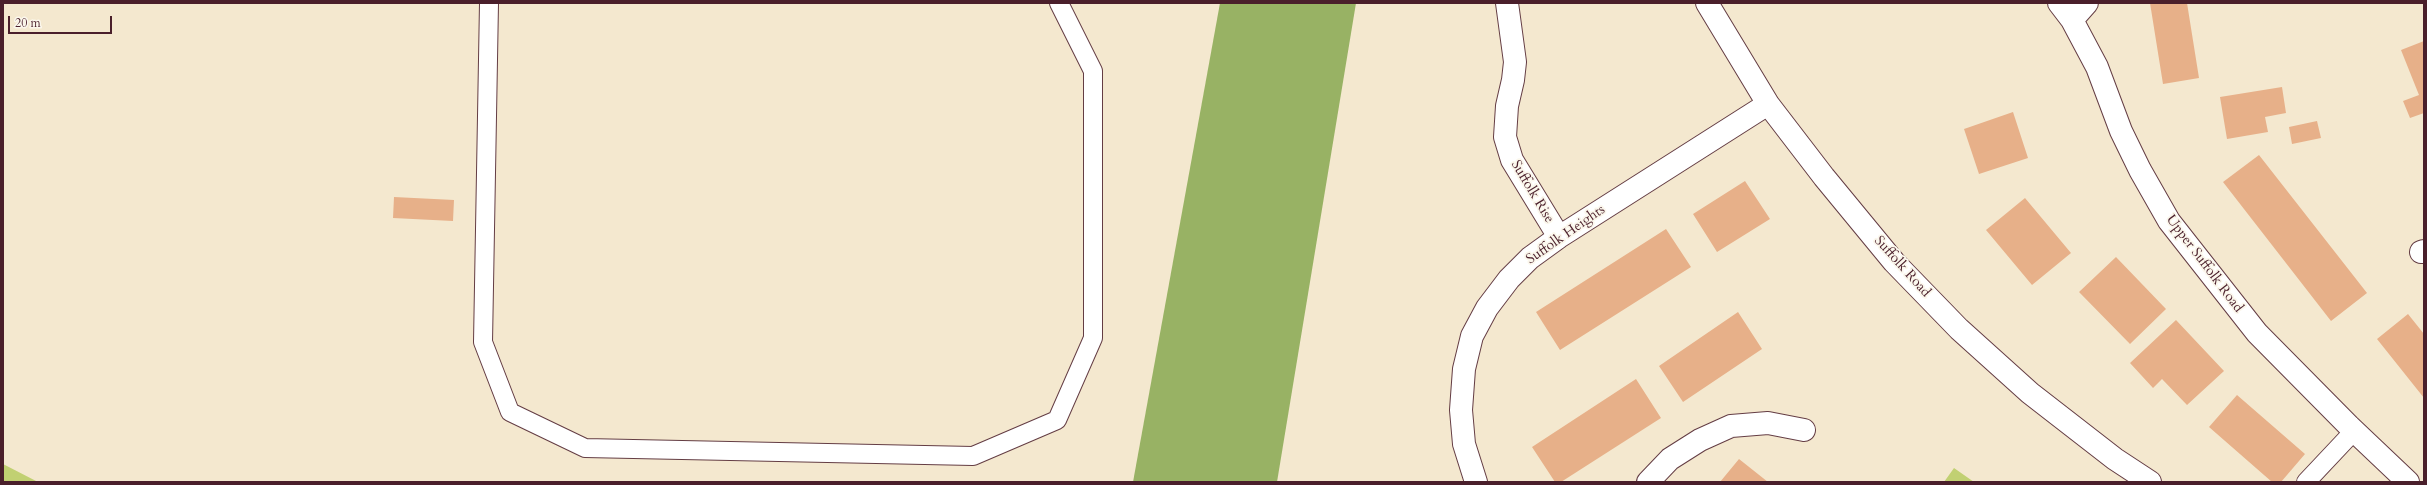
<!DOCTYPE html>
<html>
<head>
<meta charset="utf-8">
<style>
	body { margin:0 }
	#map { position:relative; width:2427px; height:485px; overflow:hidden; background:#f4e8cf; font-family:Cardo,serif }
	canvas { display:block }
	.frame { position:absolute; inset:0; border:4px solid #4a1f2b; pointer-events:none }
	.scale { position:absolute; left:8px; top:16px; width:104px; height:18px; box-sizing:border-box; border:2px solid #4a1f2b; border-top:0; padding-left:5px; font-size:12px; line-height:14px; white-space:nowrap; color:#4a1f2b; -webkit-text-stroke:3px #fbf7ec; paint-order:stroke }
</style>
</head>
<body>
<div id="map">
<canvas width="2427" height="485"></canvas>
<div class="frame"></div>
<div class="scale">20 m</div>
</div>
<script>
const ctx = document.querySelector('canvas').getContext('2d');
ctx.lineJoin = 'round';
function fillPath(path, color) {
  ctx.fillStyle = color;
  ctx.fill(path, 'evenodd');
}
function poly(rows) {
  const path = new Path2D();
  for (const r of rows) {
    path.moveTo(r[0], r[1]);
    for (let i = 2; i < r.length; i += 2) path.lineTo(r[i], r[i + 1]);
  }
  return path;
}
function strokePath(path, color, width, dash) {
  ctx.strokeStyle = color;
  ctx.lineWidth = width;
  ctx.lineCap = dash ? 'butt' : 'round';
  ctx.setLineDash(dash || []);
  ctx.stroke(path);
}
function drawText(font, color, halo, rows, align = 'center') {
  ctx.font = font + ' Cardo,serif';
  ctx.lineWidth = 3.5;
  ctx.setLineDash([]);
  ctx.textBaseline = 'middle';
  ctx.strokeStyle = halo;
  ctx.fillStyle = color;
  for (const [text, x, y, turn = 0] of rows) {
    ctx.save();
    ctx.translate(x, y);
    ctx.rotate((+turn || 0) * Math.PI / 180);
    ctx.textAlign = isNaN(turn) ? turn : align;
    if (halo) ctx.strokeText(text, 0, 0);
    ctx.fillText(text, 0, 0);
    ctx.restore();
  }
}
fillPath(poly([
	[3,464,38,482,3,482],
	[1954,468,1974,482,1944,482]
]), '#c1d072');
fillPath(poly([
	[1220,3,1356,3,1277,482,1133,482]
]), '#98b264');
fillPath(poly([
	[2150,3,2187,3,2199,78,2163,84],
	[2424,41,2424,113,2410,118,2403,101,2419,95,2401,50],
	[2282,87,2286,113,2265,117,2268,132,2227,139,2220,97],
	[2013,112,2028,158,1979,174,1964,129],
	[2317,121,2321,138,2292,144,2289,127],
	[2259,155,2367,293,2331,321,2223,182],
	[1745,181,1770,219,1717,252,1693,214],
	[394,197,454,200,453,221,393,218],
	[2025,198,2071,253,2032,285,1986,230],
	[1666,229,1691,267,1560,350,1536,312],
	[2116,257,2166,309,2130,344,2079,292],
	[1738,312,1762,349,1683,402,1659,366],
	[2408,314,2424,334,2424,398,2377,339],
	[2176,320,2224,371,2187,405,2162,379,2153,388,2130,363],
	[1636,379,1661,418,1561,482,1555,482,1532,447],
	[2237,395,2305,454,2281,482,2272,482,2209,427],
	[1739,459,1768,482,1720,482]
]), '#e7b089');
const lane = poly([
	[489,3,483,342,510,412,585,448,973,456,1057,420,1093,338,1093,71,1059,3],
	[2306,482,2354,431]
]);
const street = poly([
	[1507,3,1515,62,1513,80,1507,106,1505,137,1512,160,1559,237],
	[1707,3,1768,104,1824,177,1894,262,1959,329,2030,393,2115,459,2150,482],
	[2059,3,2072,20,2097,67,2121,131,2140,170,2169,221,2257,333,2349,426,2408,482],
	[2072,20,2087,3],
	[2421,252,2424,251],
	[1476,482,1464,444,1461,410,1464,369,1472,336,1487,308,1509,279,1530,258,1559,237,1768,104],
	[1648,482,1670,459,1700,440,1731,426,1768,423,1804,430]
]);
strokePath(lane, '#643d44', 20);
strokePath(street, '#643d44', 24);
strokePath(lane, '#fff', 18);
strokePath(street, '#fff', 22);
drawText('14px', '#4a1f2b', '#fbf7ec', [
	["Suffolk Rise",1532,192,59],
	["Suffolk Heights",1566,235,-35],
	["Upper Suffolk Road",2204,264,53],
	["Suffolk Road",1902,267,48]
]);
</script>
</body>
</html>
